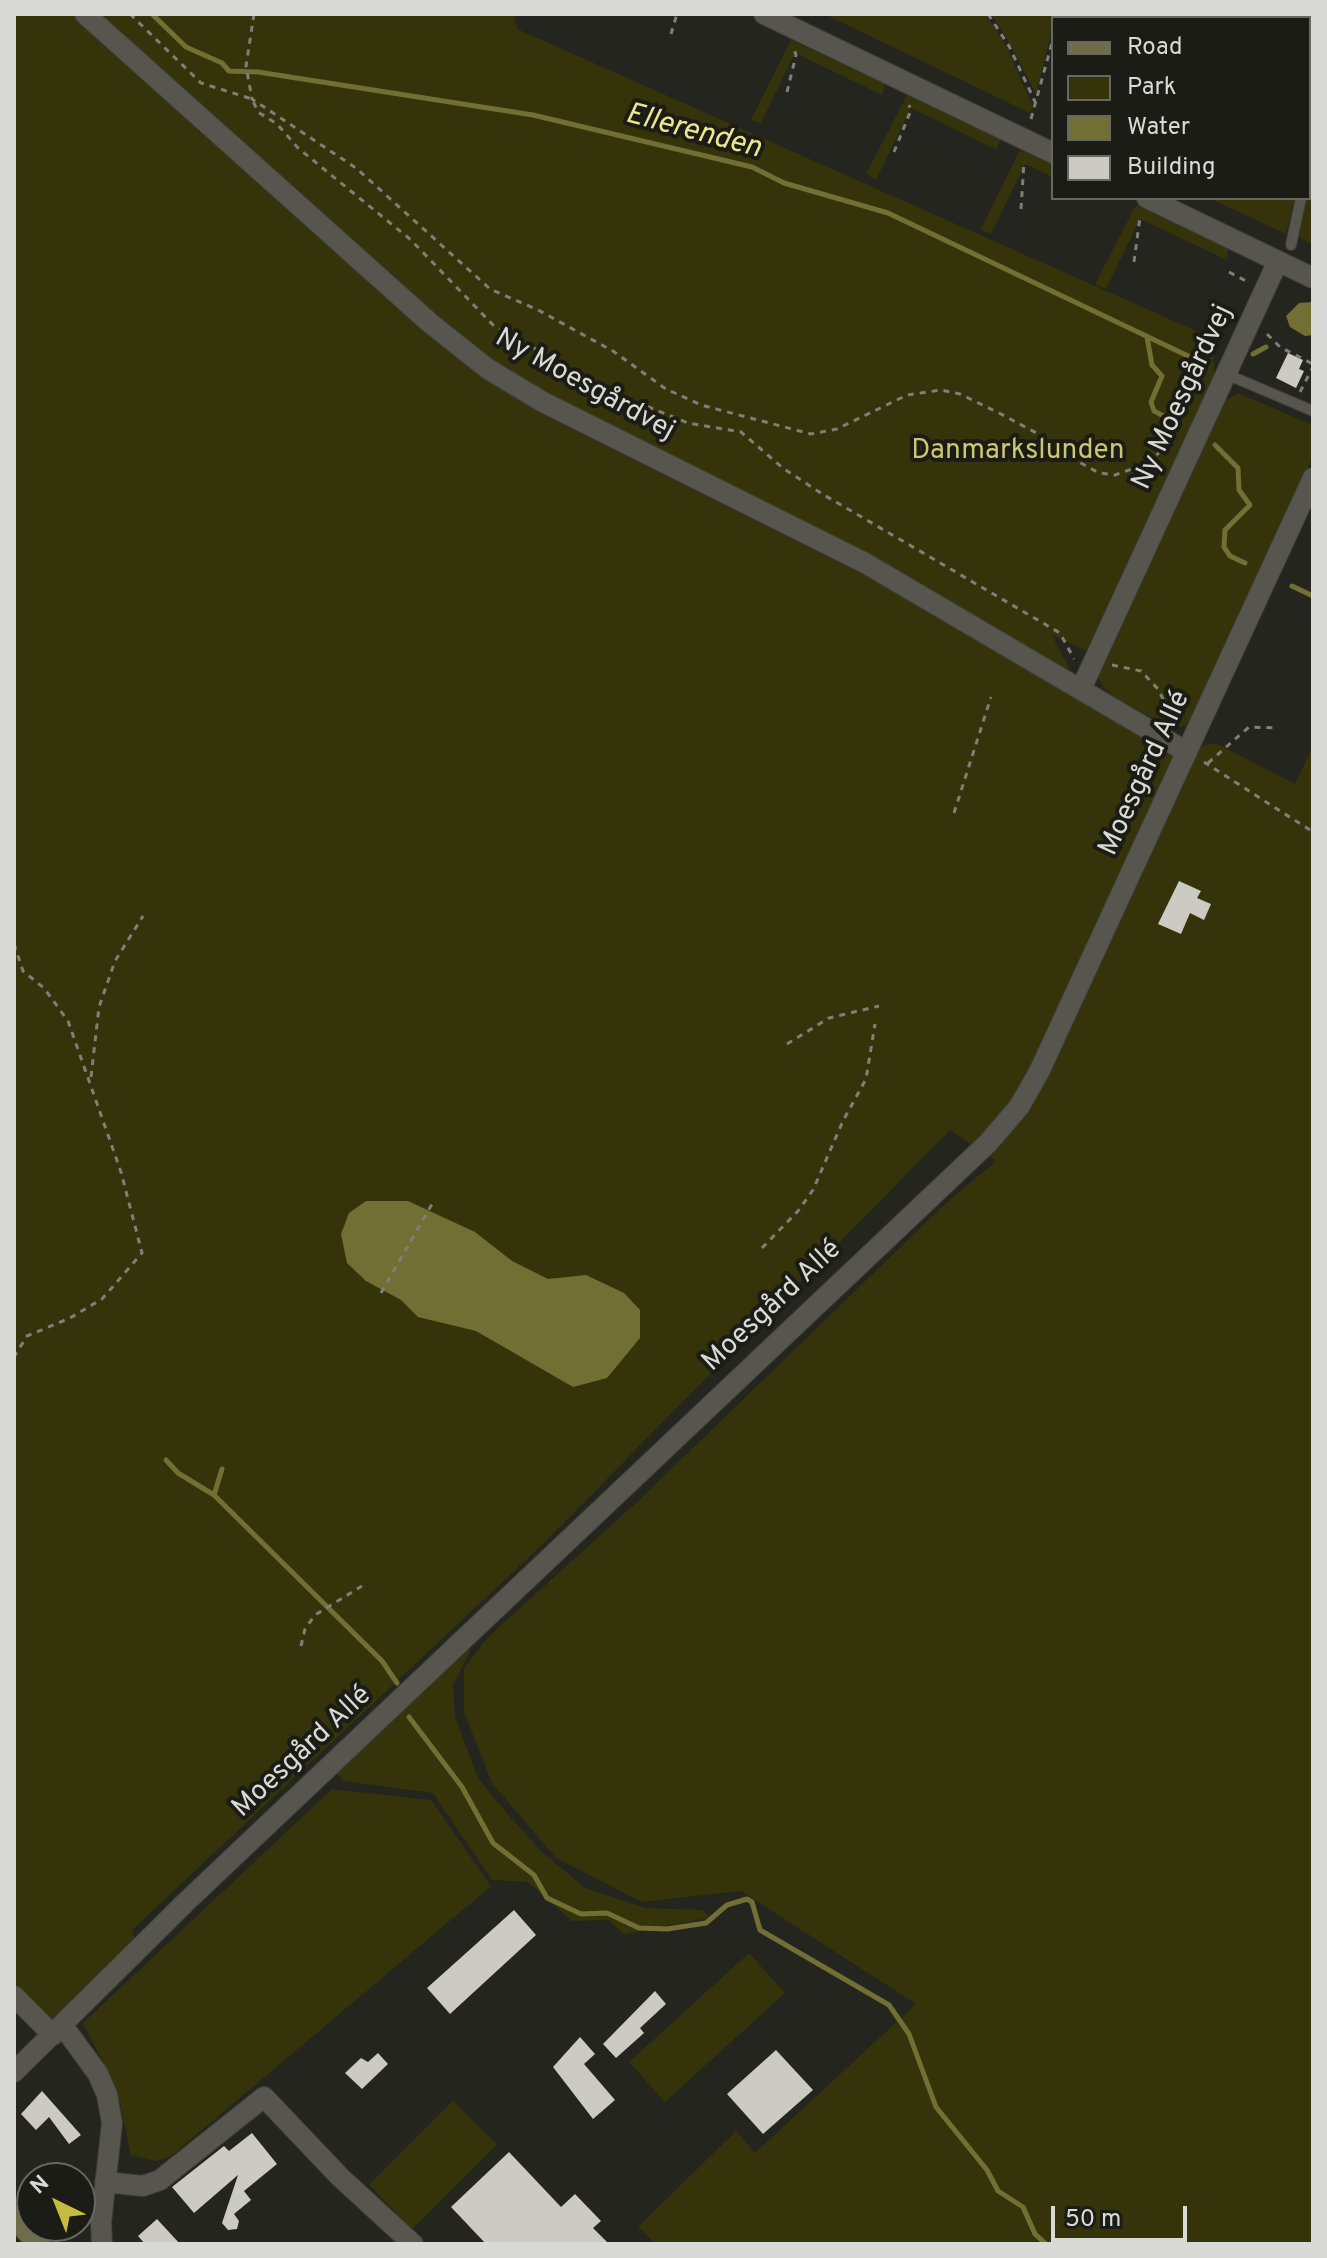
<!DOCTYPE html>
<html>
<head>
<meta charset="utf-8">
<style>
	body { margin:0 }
	#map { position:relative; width:1327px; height:2258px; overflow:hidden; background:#25251f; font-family:Overpass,sans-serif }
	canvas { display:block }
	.frame { position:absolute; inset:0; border:16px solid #d9d9d5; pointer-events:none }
	.legend { position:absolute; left:1051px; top:16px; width:260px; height:184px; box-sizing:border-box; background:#1c1c16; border:2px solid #686862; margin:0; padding:10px 14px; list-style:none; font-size:24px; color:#d9d9d5 }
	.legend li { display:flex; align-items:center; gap:16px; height:40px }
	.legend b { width:40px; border:2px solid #686862 }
	.north { position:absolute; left:16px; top:2162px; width:80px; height:80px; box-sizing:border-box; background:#1c1c16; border:2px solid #686862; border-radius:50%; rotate:317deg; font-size:22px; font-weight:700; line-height:32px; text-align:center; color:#d9d9d5 }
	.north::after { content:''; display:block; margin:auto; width:28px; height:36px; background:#c4bc3e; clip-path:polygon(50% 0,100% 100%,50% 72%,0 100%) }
	.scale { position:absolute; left:1051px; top:2206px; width:136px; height:36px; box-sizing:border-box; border:4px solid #d9d9d5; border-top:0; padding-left:10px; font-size:24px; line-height:28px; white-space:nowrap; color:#d9d9d5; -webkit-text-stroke:6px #1c1c16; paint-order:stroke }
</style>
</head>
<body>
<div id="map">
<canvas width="1327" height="2258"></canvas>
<div class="frame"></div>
<ul class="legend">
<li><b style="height:10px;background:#6e6c49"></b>Road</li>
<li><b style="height:22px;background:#35330a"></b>Park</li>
<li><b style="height:22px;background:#726f34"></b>Water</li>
<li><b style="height:22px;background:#cbcbc3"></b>Building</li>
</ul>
<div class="north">N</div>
<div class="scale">50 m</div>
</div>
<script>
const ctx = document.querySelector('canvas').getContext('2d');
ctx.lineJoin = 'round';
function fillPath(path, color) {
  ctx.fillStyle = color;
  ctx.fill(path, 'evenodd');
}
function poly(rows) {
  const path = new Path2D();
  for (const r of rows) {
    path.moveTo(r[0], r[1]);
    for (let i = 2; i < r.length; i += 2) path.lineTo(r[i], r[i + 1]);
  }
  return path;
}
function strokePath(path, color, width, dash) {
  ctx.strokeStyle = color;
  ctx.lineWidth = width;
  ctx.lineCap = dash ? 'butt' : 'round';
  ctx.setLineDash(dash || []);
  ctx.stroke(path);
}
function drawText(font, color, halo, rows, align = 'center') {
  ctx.font = font + ' Overpass,sans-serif';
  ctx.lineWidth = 8;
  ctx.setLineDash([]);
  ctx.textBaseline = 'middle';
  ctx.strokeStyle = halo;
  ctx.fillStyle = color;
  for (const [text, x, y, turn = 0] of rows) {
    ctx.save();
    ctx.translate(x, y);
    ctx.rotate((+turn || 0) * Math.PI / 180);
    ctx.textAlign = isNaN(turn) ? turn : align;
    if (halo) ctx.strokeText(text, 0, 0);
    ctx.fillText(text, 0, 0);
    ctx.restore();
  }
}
fillPath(poly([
	[14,14,514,14,517,29,1212,338,1215,379,1086,651,1051,634,1069,667,1063,687,1166,754,1216,743,1295,784,1313,746,1313,2244,656,2244,638,2227,736,2131,755,2153,916,2004,741,1891,642,1902,556,1858,492,1783,464,1712,464,1669,487,1638,637,1502,945,1204,996,1161,950,1130,544,1543,132,1930,136,1944,53,2018,44,2015,14,1986],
	[824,14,985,14,1006,45,1033,107,1030,113],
	[991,14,1056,14,1036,94,1004,33],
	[1062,14,1226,14,1229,18,1061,18],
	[1239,14,1313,14,1313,246,1299,236,1306,198,1309,198,1309,18,1242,18],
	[791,40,885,84,882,95,795,53,761,123,751,120],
	[907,95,1000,139,997,150,911,108,876,180,866,174],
	[1020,150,1053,165,1053,177,1025,164,991,234,981,229],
	[1209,198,1295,198,1286,234],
	[1136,205,1228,249,1227,260,1140,219,1106,289,1095,284],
	[1238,393,1313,425,1313,456,1192,717,1186,725,1175,729,1120,701,1104,688,1098,677,1223,402],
	[467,1648,470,1651,453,1685,455,1717,478,1778,505,1811,541,1851,585,1888,646,1908,703,1910,709,1918,624,1934,608,1920,572,1921,528,1882,492,1880,433,1793,344,1781,336,1773],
	[332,1789,431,1800,491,1886,171,2156,157,2161,131,2155,117,2090,83,2023],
	[749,1953,785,1993,665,2102,629,2062],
	[453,2101,497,2144,412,2229,369,2185]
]), '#35330a');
fillPath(poly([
	[1313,302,1313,335,1305,336,1290,327,1286,316,1299,303],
	[366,1201,408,1201,475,1232,512,1261,548,1279,586,1275,624,1293,640,1310,640,1338,607,1378,573,1387,476,1331,418,1317,401,1300,366,1281,347,1263,341,1234,349,1213]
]), '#726f34');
strokePath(poly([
	[152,14,186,47,222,63,229,71,258,72,533,115,752,167,784,183,888,213,1207,365],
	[1147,337,1152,365,1162,376,1151,402,1154,411,1177,423],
	[1253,354,1266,347],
	[1215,445,1238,468,1239,490,1250,505,1225,530,1224,547,1230,556,1245,563],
	[1292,586,1313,596],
	[166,1460,178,1473,214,1495,382,1661,397,1683],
	[214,1495,222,1469],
	[409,1717,462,1787,493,1843,534,1875,547,1898,581,1914,607,1913,639,1928,667,1929,706,1923,727,1905,747,1899,752,1902,760,1930,889,2005,909,2034,936,2107,987,2170,998,2191,1023,2207,1035,2234,1046,2244]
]), '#726f34', 5);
fillPath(poly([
	[1288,353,1303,360,1299,369,1304,371,1296,388,1276,378],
	[1179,881,1201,891,1197,898,1211,904,1204,920,1190,913,1181,934,1158,924],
	[514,1910,536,1935,450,2014,427,1988],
	[655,1991,666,2004,640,2028,644,2033,616,2058,603,2044],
	[580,2037,595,2054,584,2064,615,2100,593,2119,553,2067],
	[776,2050,813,2090,763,2134,727,2094],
	[378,2053,388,2064,362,2089,345,2073,361,2058,368,2062],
	[42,2091,81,2135,69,2144,49,2117,36,2130,21,2114],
	[252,2133,277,2164,244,2191,251,2200,234,2214,239,2221,237,2229,228,2230,222,2223,238,2175,194,2213,172,2187,224,2146,229,2151],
	[509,2152,561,2207,575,2194,601,2221,593,2228,609,2244,486,2244,451,2207],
	[157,2219,180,2244,145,2244,138,2236]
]), '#cbcbc3');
const service = poly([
	[1232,14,1235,18],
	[1291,245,1301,198],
	[1226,374,1313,411]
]);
const minor = poly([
	[85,14,430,323,488,369,543,402,865,563,1187,752],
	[764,14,1053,153],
	[1147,198,1313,278],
	[1081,689,1278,261],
	[14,1996,53,2035],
	[63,2026,98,2074,107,2095,112,2123,101,2223,102,2244],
	[14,2072,188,1900,988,1143,1019,1107,1039,1072,1313,478],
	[105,2182,143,2186,160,2180,264,2097,340,2177,413,2244]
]);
const secondary = poly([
	[14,2217,39,2244]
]);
strokePath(service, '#3f3f3a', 12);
strokePath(minor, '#3f3f3a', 22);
strokePath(secondary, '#3f3f3a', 24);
strokePath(poly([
	[130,14,201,83,252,99,258,112,277,124,298,148,411,240,494,326,619,395,688,423,741,432,784,469,824,495,1060,633,1074,659],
	[254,14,246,66,252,99,356,168,490,289,538,310,613,351,666,389,701,405,811,434,837,429,907,395,941,390,960,394,999,413,1046,438,1079,462,1099,473,1115,475,1148,463,1174,438],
	[988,14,1009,46,1037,106],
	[1058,18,1058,14],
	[671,34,677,14],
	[787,92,796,55,794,49],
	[1031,119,1053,39],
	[894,152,911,110,909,105],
	[1021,209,1024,161],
	[1134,262,1140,217],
	[1229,272,1246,281],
	[1267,334,1280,347,1313,364],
	[1300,392,1313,367],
	[1112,665,1141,671,1158,689,1167,707,1182,717],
	[1204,762,1313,832],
	[1208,763,1249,727,1278,728],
	[954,813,991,697],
	[14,944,23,971,44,988,68,1021,121,1172,142,1253,102,1299,70,1318,27,1336,14,1357],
	[787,1044,829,1018,879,1006],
	[91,1077,99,1007,115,961,143,916],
	[762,1248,798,1211,813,1190,843,1121,866,1079,875,1024],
	[381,1293,432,1204],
	[301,1646,305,1629,315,1615,362,1586]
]), '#7f7f7a', 3, [6, 6]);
strokePath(service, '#56564f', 10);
strokePath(minor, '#56564f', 20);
strokePath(secondary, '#6e6c49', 22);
drawText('28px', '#d9d9d5', '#1c1c16', [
	["Ny Moesgårdvej",584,386,29],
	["Ny Moesgårdvej",1184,398,-65],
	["Moesgård Allé",1146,774,-65],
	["Moesgård Allé",773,1307,-43],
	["Moesgård Allé",303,1753,-43]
]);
drawText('28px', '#cbc66f', '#1c1c16', [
	["Danmarkslunden",1018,452]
]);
drawText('italic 30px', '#ebe78f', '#1c1c16', [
	["Ellerenden",693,133,15]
]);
</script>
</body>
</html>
